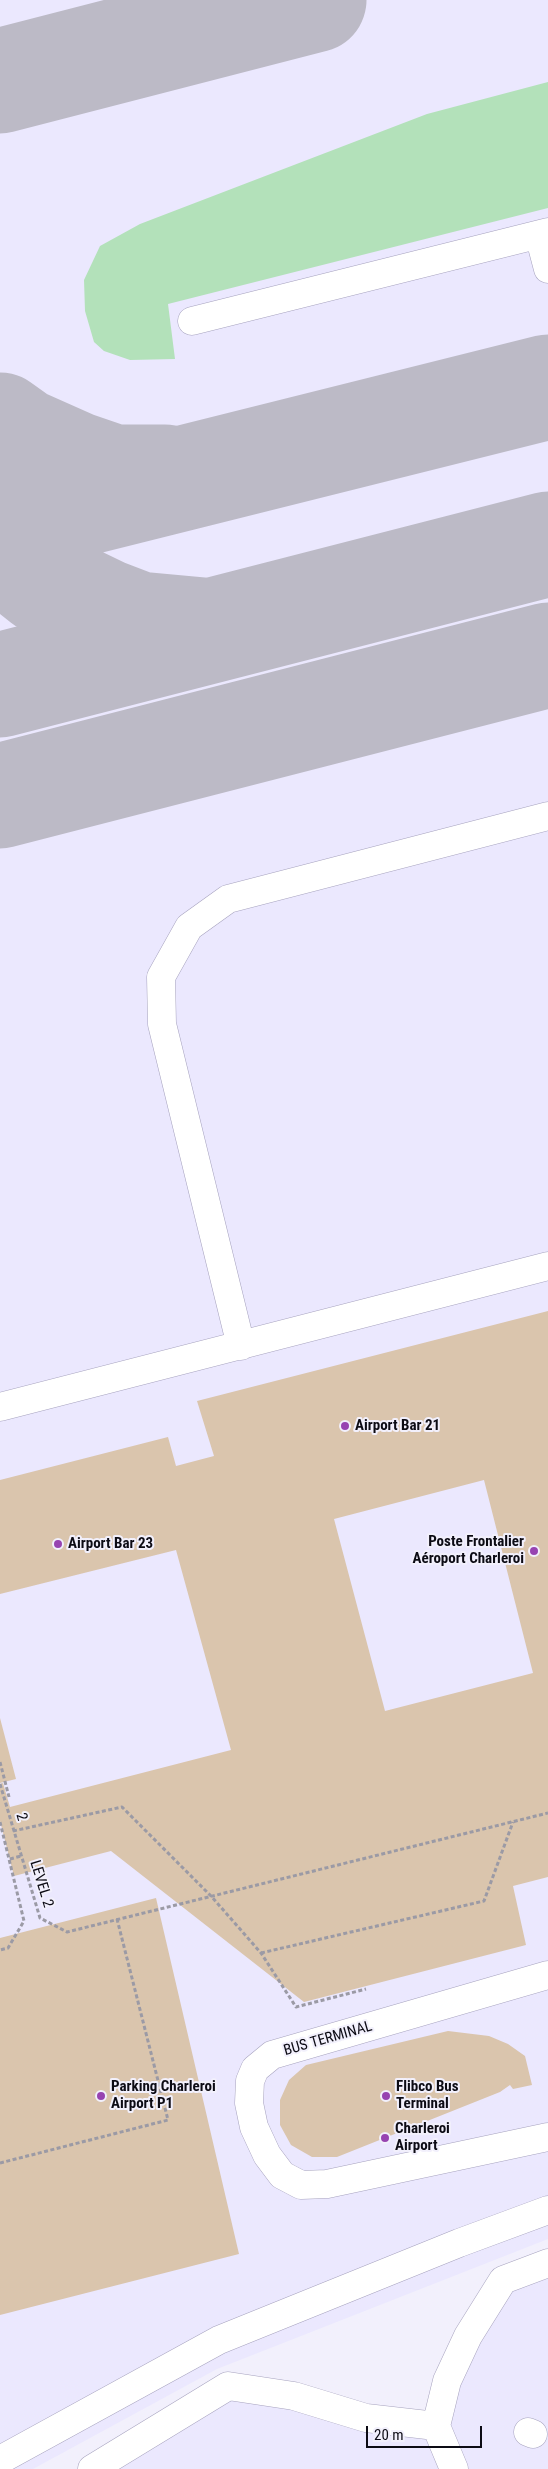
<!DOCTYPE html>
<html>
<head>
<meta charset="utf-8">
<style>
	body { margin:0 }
	#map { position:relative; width:548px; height:2469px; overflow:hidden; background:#f2f0fc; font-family:"Roboto Condensed",sans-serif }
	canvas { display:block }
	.scale { position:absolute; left:366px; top:2426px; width:116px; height:22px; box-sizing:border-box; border:2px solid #0c0b14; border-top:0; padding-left:6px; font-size:15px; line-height:18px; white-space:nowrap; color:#0c0b14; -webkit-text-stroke:4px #f2f0fc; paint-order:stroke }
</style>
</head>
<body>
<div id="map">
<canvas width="548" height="2469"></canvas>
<div class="scale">20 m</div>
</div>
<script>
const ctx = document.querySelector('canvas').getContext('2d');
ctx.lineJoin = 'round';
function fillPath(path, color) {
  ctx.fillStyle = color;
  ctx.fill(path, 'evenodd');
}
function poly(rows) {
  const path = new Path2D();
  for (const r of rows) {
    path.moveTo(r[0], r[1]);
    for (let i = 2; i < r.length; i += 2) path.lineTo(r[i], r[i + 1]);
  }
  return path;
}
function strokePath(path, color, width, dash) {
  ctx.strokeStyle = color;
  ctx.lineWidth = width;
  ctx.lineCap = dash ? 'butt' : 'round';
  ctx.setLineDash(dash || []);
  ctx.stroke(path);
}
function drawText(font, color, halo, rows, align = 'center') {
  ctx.font = font + ' "Roboto Condensed",sans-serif';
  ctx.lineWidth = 4;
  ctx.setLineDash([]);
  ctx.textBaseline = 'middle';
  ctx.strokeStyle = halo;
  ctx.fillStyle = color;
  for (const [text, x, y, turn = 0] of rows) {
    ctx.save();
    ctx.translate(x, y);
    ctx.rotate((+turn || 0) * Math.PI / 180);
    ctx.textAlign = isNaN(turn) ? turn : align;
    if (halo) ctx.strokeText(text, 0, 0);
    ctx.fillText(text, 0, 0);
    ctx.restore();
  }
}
fillPath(poly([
	[0,0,548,0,548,2239,217,2369,33,2469,0,2469],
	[548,2265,548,2469,92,2469,228,2386,436,2426,503,2280]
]), '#ebe8fe');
fillPath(poly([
	[548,82,548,208,168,304,175,359,130,360,104,351,94,342,85,311,84,280,100,246,140,224,427,114]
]), '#b3e1ba');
strokePath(poly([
	[0,81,314,0],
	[0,425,21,440,75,464,113,477,165,477],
	[0,524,548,387],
	[0,538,13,557,44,582,104,611,138,624,203,630],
	[0,685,548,544],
	[0,796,548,655]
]), '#bcbac6', 105);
fillPath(poly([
	[548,1311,548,1877,513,1886,526,1945,304,2002,111,1851,14,1876,0,1821,0,1784,3,1783,10,1807,231,1750,176,1550,0,1594,0,1480,168,1437,176,1466,214,1456,197,1401],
	[484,1480,533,1673,385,1711,334,1519],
	[0,1718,16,1779,0,1783],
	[156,1898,239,2254,0,2315,0,1938],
	[448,2031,489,2036,508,2044,525,2056,532,2085,513,2089,510,2085,500,2092,337,2157,312,2157,291,2145,280,2125,280,2100,289,2080,306,2065]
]), '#dac5ad');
const minor = poly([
	[539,235,548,269],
	[192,321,548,232],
	[241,1346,162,1024,161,977,189,927,228,899,548,816],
	[0,1407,548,1266],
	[548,1975,272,2055,255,2069,250,2081,249,2103,254,2127,267,2155,282,2175,301,2185,327,2184,548,2137],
	[436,2426,447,2381,468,2336,503,2280,548,2263],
	[436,2426,454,2469],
	[528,2432,533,2434],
	[0,2460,219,2340,459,2243,548,2210],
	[92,2469,228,2386,294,2396,366,2418,436,2426]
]);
strokePath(minor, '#a7a3bf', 29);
strokePath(poly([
	[0,1762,9,1797],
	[0,1784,40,1918,67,1932,548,1813],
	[0,1822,24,1921,8,1948,0,1950],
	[13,1831,122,1807,211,1896,261,1953,296,2007,366,1989],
	[10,1859,21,1856],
	[261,1953,484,1901,513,1822],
	[0,2163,168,2120,117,1919]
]), '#9b9aa5', 3, [4, 2.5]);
strokePath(minor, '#fff', 28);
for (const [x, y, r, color] of [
	[345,1426,5,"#9743b1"],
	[58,1544,5,"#9743b1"],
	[534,1551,5,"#9743b1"],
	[101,2096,5,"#9743b1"],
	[386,2096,5,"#9743b1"],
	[385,2138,5,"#9743b1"]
]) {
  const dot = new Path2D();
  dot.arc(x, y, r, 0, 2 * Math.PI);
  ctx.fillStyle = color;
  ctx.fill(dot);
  strokePath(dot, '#f2f0fc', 2);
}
drawText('bold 15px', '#0c0b14', '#f2f0fc', [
	["Airport Bar 21",355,1426],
	["Poste Frontalier",524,1542,"right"],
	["Aéroport Charleroi",524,1559,"right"],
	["Airport Bar 23",68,1544],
	["Parking Charleroi",111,2087],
	["Airport P1",111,2104],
	["Flibco Bus",396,2087],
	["Terminal",396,2104],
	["Charleroi",395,2129],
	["Airport",395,2146]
], 'left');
drawText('15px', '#0c0b14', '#f2f0fc', [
	["2",21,1817,74],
	["LEVEL 2",41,1884,73],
	["BUS TERMINAL",328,2039,-16]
]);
</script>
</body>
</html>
